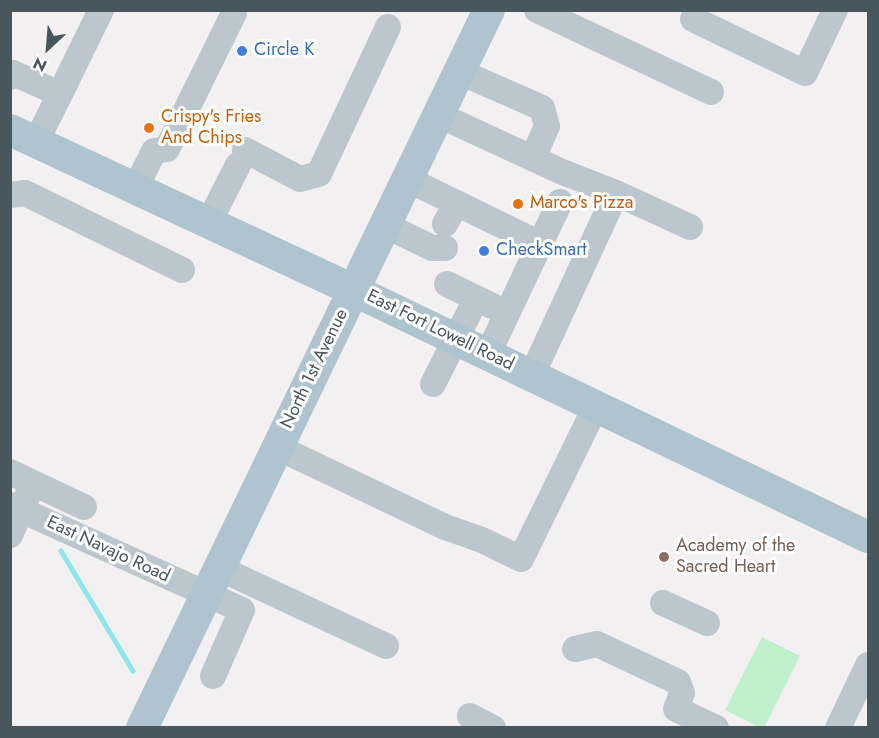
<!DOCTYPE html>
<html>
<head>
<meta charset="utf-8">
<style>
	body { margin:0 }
	#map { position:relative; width:879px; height:738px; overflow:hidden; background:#f3f0f1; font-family:Jost,sans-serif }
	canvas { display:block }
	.frame { position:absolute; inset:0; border:12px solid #48575e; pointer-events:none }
	.north { position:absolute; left:18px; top:18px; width:60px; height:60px; -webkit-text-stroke:4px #fff; paint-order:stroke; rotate:206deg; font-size:16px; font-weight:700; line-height:24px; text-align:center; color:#48575e }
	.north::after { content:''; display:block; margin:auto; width:21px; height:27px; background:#48575e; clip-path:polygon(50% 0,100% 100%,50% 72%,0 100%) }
</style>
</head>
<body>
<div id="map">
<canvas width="879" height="738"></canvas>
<div class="frame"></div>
<div class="north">N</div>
</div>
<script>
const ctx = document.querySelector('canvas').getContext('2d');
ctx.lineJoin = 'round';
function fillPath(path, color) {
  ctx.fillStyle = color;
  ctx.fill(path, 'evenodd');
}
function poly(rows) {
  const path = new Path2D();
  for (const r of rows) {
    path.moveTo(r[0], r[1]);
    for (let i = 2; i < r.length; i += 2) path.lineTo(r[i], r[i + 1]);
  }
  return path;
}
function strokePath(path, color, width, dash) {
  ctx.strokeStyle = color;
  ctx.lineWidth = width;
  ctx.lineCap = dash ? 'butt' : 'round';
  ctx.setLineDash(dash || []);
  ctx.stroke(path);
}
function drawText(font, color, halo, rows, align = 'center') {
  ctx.font = font + ' Jost,sans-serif';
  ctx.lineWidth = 6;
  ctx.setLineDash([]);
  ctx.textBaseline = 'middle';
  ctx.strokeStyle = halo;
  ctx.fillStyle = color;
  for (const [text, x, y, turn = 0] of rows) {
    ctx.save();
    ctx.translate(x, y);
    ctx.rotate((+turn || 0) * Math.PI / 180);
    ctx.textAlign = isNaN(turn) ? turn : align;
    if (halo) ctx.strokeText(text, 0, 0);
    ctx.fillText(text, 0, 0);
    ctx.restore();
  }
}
fillPath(poly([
	[762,637,800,656,764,728,759,727,725,710]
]), '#bff0cb');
strokePath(poly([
	[61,551,133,671]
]), '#8be6ee', 5);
strokePath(poly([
	[537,10,711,92],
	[693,19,805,73,835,10],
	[460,72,542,108,547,126,533,158],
	[10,77,13,73,60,94,101,10],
	[439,115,560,171,616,193,690,227],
	[36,142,60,94],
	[245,150,300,179,319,174,388,27],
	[407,179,540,244,488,354],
	[135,189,154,151,167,149,234,13,233,10],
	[10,195,25,193,182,270],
	[208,224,238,165],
	[445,224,457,203],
	[385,225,432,248,445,248],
	[540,244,560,202],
	[447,284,492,306],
	[532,375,616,193],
	[433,384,476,299],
	[277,447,445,527,482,540,521,559,596,406],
	[10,472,33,483,10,535],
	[33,483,84,507],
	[10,505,242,610,213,676],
	[219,568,386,646],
	[663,603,707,623],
	[575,649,597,644,678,682,682,693,676,709,716,728],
	[470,716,493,728],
	[838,728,868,665]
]), '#bcc7cd', 26);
strokePath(poly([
	[10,130,353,290,868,537],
	[142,728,489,10]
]), '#b0c4cf', 32);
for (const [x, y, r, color] of [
	[242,51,6,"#3f7fe0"],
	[149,128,6,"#e8710a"],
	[518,204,6,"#e8710a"],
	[484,251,6,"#3f7fe0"],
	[664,557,6,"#8d6e63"]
]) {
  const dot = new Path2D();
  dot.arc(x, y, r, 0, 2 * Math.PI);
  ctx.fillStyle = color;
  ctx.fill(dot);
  strokePath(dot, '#fff', 2);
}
drawText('18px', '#366cbe', '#fff', [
	["Circle K",254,51],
	["CheckSmart",496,251]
], 'left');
drawText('18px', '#c56008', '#fff', [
	["Crispy's Fries",161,118],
	["And Chips",161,139],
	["Marco's Pizza",530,204]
], 'left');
drawText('18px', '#48575e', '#fff', [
	["East Fort Lowell Road",440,331,26],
	["North 1st Avenue",315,369,-64],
	["East Navajo Road",108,550,25]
]);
drawText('18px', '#785e54', '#fff', [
	["Academy of the",676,547],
	["Sacred Heart",676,568]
], 'left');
</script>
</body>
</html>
